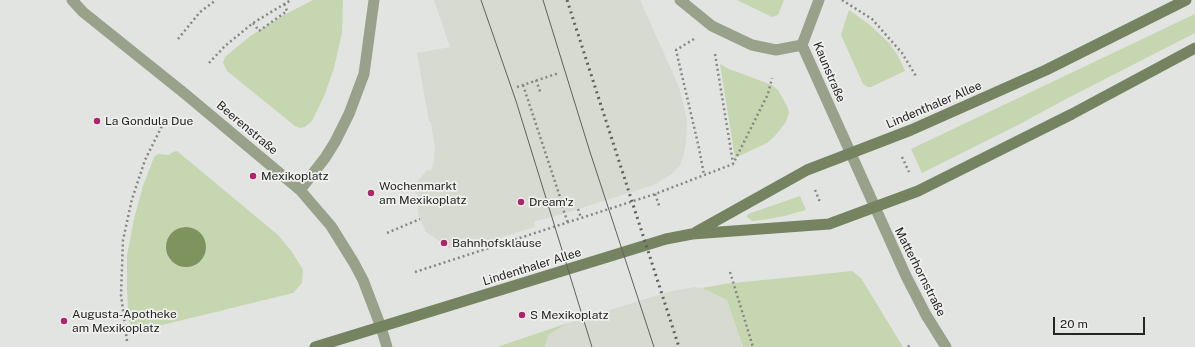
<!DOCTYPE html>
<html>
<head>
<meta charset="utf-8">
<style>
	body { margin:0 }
	#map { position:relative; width:1195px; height:347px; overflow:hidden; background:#e2e4e1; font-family:"Public Sans",sans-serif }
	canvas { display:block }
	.scale { position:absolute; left:1053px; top:317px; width:92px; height:18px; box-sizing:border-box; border:2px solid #252624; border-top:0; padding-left:5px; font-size:12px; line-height:14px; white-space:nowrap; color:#252624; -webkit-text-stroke:3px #f0f1ee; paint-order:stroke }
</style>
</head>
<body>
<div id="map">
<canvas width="1195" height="347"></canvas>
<div class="scale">20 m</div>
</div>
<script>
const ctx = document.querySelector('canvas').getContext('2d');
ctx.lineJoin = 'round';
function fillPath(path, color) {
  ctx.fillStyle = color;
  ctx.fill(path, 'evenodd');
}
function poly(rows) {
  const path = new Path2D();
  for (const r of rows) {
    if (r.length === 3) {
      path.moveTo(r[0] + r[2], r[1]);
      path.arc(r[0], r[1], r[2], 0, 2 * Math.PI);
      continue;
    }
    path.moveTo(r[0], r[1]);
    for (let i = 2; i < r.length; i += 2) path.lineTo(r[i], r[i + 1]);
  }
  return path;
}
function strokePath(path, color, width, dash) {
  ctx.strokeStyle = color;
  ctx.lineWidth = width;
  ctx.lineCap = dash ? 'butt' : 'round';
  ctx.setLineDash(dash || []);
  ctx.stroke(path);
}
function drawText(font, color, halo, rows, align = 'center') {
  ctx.font = font + ' "Public Sans",sans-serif';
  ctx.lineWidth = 3.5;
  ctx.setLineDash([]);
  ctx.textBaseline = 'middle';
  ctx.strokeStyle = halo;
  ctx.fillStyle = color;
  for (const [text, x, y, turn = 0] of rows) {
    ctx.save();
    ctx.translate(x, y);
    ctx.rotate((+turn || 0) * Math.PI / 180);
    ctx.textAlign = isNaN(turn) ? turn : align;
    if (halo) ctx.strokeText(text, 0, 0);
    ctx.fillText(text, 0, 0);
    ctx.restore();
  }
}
fillPath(poly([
	[434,0,640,0,679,87,687,120,686,142,684,154,680,165,672,174,654,185,556,216,535,221,534,222,535,227,459,250,449,248,426,232,418,213,418,195,414,192,417,182,427,170,431,171,434,160,435,149,431,122,429,122,417,53,450,47],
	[694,287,702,288,727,300,743,347,545,347,548,335,568,323,668,292]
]), '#d6dad0');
fillPath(poly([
	[313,0,343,0,342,33,334,68,325,94,312,121,305,127,300,128,295,126,227,71,223,63,225,57,249,37,282,16],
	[737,0,784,0,778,15,772,17],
	[849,10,870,25,890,44,898,56,905,71,871,87,868,87,863,84,841,35],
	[1195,14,1195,33,1066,99,1018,125,922,173,911,149],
	[720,64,729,69,772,85,778,90,787,106,789,112,786,122,774,137,767,143,735,158],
	[177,151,278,235,292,252,303,270,302,283,293,293,142,330,135,330,129,322,127,291,127,255,134,219,143,186,154,157,158,154,169,155,173,152],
	[184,227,191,228,197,230,202,235,205,241,206,247,178,265,172,262,168,257],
	[800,196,806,210,784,216,763,220,752,221,747,217,748,214],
	[852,271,861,278,903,347,743,347,727,300,702,288,724,284],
	[568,323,548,335,545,347,497,347]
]), '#c6d6b0');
fillPath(poly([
	[186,247,20]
]), '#7f935e');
strokePath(poly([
	[842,0,872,19,902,53,916,76],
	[253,23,259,31,287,11,284,3],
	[178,39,200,12,216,0],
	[694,39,676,50,699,148,704,175],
	[715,54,733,163],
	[209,63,225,46,253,23,291,0],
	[536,80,541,94],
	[523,85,561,200],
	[517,87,559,73],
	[902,157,909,172],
	[815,190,820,202],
	[655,194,660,208],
	[562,206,568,223],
	[578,209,581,218],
	[387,233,420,219],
	[415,272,655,194,733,164,768,94,772,78],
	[730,272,753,347],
	[127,341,121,295,123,240,132,199,145,160,162,126],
	[908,347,910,345]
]), '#868785', 2.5, [2, 3]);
strokePath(poly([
	[72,0,83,12,184,93,300,190,331,226,354,263,363,280,381,327,387,347],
	[680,0,712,26,752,45,776,50,802,45],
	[819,0,802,45,906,276,926,315,946,347],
	[300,190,325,158,335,142,349,114,364,74,374,0]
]), '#98a28b', 11);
strokePath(poly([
	[696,232,807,170,911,130,1046,70,1186,0],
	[315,347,666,239,692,234,829,224,918,191,1072,114,1195,48]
]), '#758360', 11);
strokePath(poly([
	[481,0,516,101,592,347],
	[543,0,590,152,654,347]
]), '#5f615e', 1);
strokePath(poly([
	[567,0,679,347]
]), '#5f615e', 3, [2, 4]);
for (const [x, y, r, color] of [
	[97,121,4,"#ad266c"],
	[253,176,4,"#ad266c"],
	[371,193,4,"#ad266c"],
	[521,202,4,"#ad266c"],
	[444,243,4,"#ad266c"],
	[522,315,4,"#ad266c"],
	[64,321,4,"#ad266c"]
]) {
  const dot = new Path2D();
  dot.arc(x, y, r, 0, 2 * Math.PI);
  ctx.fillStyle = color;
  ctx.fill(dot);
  strokePath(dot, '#f0f1ee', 1.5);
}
drawText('12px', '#252624', '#f0f1ee', [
	["Kaunstraße",829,72,67],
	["Lindenthaler Allee",934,105,-23],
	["Beerenstraße",247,128,40],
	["Lindenthaler Allee",532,267,-17],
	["Matterhornstraße",920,272,63]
]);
drawText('12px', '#252624', '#f0f1ee', [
	["La Gondula Due",105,121],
	["Mexikoplatz",261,176],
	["Wochenmarkt",379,186],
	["am Mexikoplatz",379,200],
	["Dream'z",529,202],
	["Bahnhofsklause",452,243],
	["Augusta-Apotheke",72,314],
	["am Mexikoplatz",72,328],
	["S Mexikoplatz",530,315]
], 'left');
</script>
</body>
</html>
